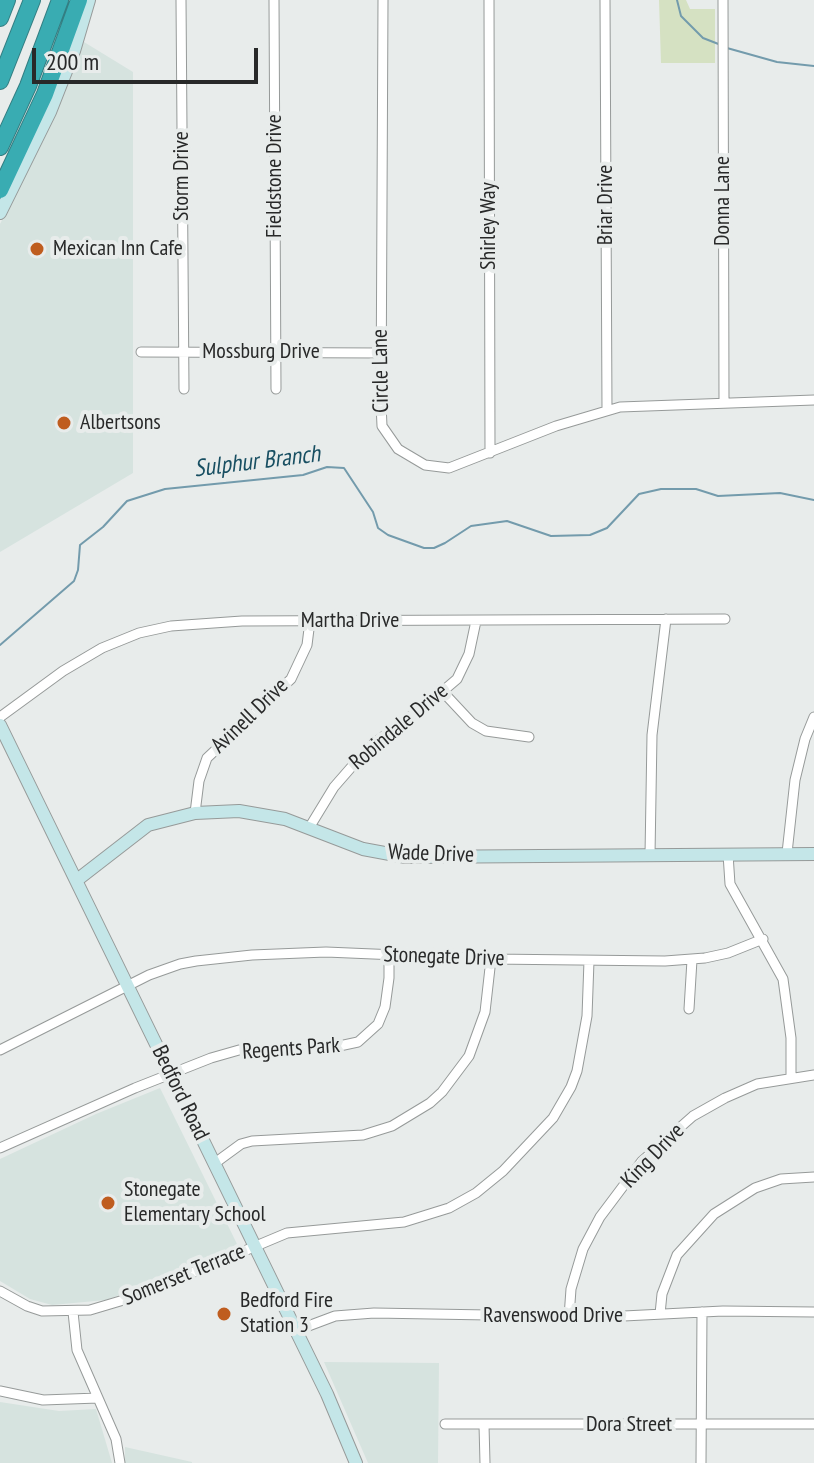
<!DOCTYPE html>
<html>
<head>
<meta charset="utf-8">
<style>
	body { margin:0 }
	#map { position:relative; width:814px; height:1463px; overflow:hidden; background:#e8eceb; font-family:"PT Sans Narrow",sans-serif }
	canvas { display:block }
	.scale { position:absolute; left:32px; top:48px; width:226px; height:36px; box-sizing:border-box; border:4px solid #282929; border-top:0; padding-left:10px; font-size:24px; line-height:28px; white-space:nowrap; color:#282929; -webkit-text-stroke:6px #e8eceb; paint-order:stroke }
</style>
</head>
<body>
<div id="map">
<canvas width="814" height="1463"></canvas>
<div class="scale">200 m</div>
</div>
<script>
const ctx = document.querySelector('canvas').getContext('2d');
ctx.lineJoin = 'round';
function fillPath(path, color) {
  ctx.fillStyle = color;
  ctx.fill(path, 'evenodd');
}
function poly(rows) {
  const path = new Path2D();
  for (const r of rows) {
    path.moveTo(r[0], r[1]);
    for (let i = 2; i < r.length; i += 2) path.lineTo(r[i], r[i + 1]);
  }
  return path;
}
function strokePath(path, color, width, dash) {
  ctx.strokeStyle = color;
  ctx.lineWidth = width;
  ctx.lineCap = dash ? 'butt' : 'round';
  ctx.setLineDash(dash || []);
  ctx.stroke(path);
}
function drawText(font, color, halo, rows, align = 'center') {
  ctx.font = font + ' "PT Sans Narrow",sans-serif';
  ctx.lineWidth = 8;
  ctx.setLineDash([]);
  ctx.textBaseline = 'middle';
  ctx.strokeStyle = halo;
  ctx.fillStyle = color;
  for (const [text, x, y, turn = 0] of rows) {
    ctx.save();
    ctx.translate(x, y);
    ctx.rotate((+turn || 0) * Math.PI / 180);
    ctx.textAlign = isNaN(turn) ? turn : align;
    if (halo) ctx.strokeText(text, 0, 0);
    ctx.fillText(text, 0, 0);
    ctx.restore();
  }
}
fillPath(poly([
	[84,42,133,72,133,473,0,552,0,224,39,147],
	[160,1088,238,1246,193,1267,106,1300,52,1305,30,1299,0,1281,0,1159,96,1114],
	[324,1362,439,1363,438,1463,368,1463],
	[0,1402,59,1411,96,1409,112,1463,0,1463],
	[125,1447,192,1462,192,1463,125,1463]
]), '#d6e3df');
fillPath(poly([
	[659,0,686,0,690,9,715,9,715,63,661,63]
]), '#d5e1c2');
strokePath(poly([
	[677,0,681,16,703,38,721,45],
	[727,48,777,62,814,66],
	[0,645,74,581,78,570,80,545,103,527,127,501,165,489,303,475,327,467,344,468,373,512,378,528,388,535,424,548,434,548,445,543,471,526,507,521,551,536,590,535,607,528,639,494,661,489,696,489,718,496,780,493,814,500]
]), '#739bac', 2);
const street = poly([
	[181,0,184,389],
	[274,0,276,389],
	[383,0,381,404,382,426,398,449,425,465,449,468,556,426,620,407,814,400],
	[489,0,490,453],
	[605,0,607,410],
	[723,0,724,403],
	[141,352,380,353],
	[443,692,472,723,486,731,529,737],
	[0,717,63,671,102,648,139,633,171,626,242,621,725,619],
	[195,813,199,781,207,758,291,679,307,645,310,621],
	[309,828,334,787,368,748,430,702,457,679,469,654,476,621],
	[787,853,795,780,805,739,814,717],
	[728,854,730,884,783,979,791,1038,791,1077],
	[650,855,652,735,666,619],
	[689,1009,692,960],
	[0,1050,149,975,180,964,196,961,252,955,326,952,491,959,665,961,705,958,728,953,763,939],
	[0,1148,135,1088,211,1058,239,1050,330,1048,358,1042,378,1024,385,1007,389,978,389,955],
	[215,1163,241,1144,252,1141,363,1135,392,1126,430,1103,442,1092,469,1056,485,1012,491,959],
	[0,1291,27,1306,42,1311,90,1310,137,1296,287,1233,404,1222,449,1208,476,1193,503,1171,553,1118,571,1087,577,1071,587,1016,589,961],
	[73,1312,77,1350,116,1439,120,1463],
	[660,1314,662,1294,677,1255,714,1214,755,1188,781,1179,814,1177],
	[569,1317,571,1289,583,1249,600,1217,642,1161,693,1116,725,1098,757,1084,814,1075],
	[295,1331,335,1316,374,1313,604,1317,723,1311,814,1312],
	[0,1391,43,1400,98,1398],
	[445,1424,814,1424],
	[484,1425,485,1463],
	[701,1463,702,1312]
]);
const secondary = poly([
	[0,213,50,112,74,51,89,0],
	[0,725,327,1394,356,1463],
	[77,880,148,825,195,813,239,811,285,819,363,849,406,857,814,854]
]);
const highway = poly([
	[0,18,7,0],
	[0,81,32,0],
	[0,147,28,86,60,0],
	[0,190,45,94,79,0]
]);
strokePath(street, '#969a99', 11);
strokePath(secondary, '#969a99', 14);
strokePath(highway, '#337e82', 18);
strokePath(street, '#fff', 9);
strokePath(secondary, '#c4e6e8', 12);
strokePath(highway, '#39acb2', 16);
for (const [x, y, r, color] of [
	[37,249,8,"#bf5d1f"],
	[64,423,8,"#bf5d1f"],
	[108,1203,8,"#bf5d1f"],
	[224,1314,8,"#bf5d1f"]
]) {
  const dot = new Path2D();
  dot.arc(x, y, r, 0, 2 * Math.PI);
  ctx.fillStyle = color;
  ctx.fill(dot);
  strokePath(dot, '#e8eceb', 3);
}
drawText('22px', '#282929', '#e8eceb', [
	["Storm Drive",182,176,-90],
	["Fieldstone Drive",275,176,-90],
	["Donna Lane",723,201,-90],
	["Briar Drive",606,205,-90],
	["Shirley Way",489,226,-90],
	["Mossburg Drive",261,352],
	["Circle Lane",381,371,-91],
	["Martha Drive",350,621],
	["Avinell Drive",250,716,-44],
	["Robindale Drive",399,727,-40],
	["Wade Drive",431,854,2],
	["Stonegate Drive",444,957,2],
	["Regents Park",291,1049,-4],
	["Bedford Road",180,1093,64],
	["King Drive",653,1156,-46],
	["Somerset Terrace",184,1275,-22],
	["Ravenswood Drive",553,1316],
	["Dora Street",629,1425]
]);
drawText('22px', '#282929', '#e8eceb', [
	["Mexican Inn Cafe",53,249],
	["Albertsons",80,423],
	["Stonegate",124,1190],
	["Elementary School",124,1215],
	["Bedford Fire",240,1301],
	["Station 3",240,1326]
], 'left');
drawText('italic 24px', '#184f62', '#e8eceb', [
	["Sulphur Branch",257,462,-7]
]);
</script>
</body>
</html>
